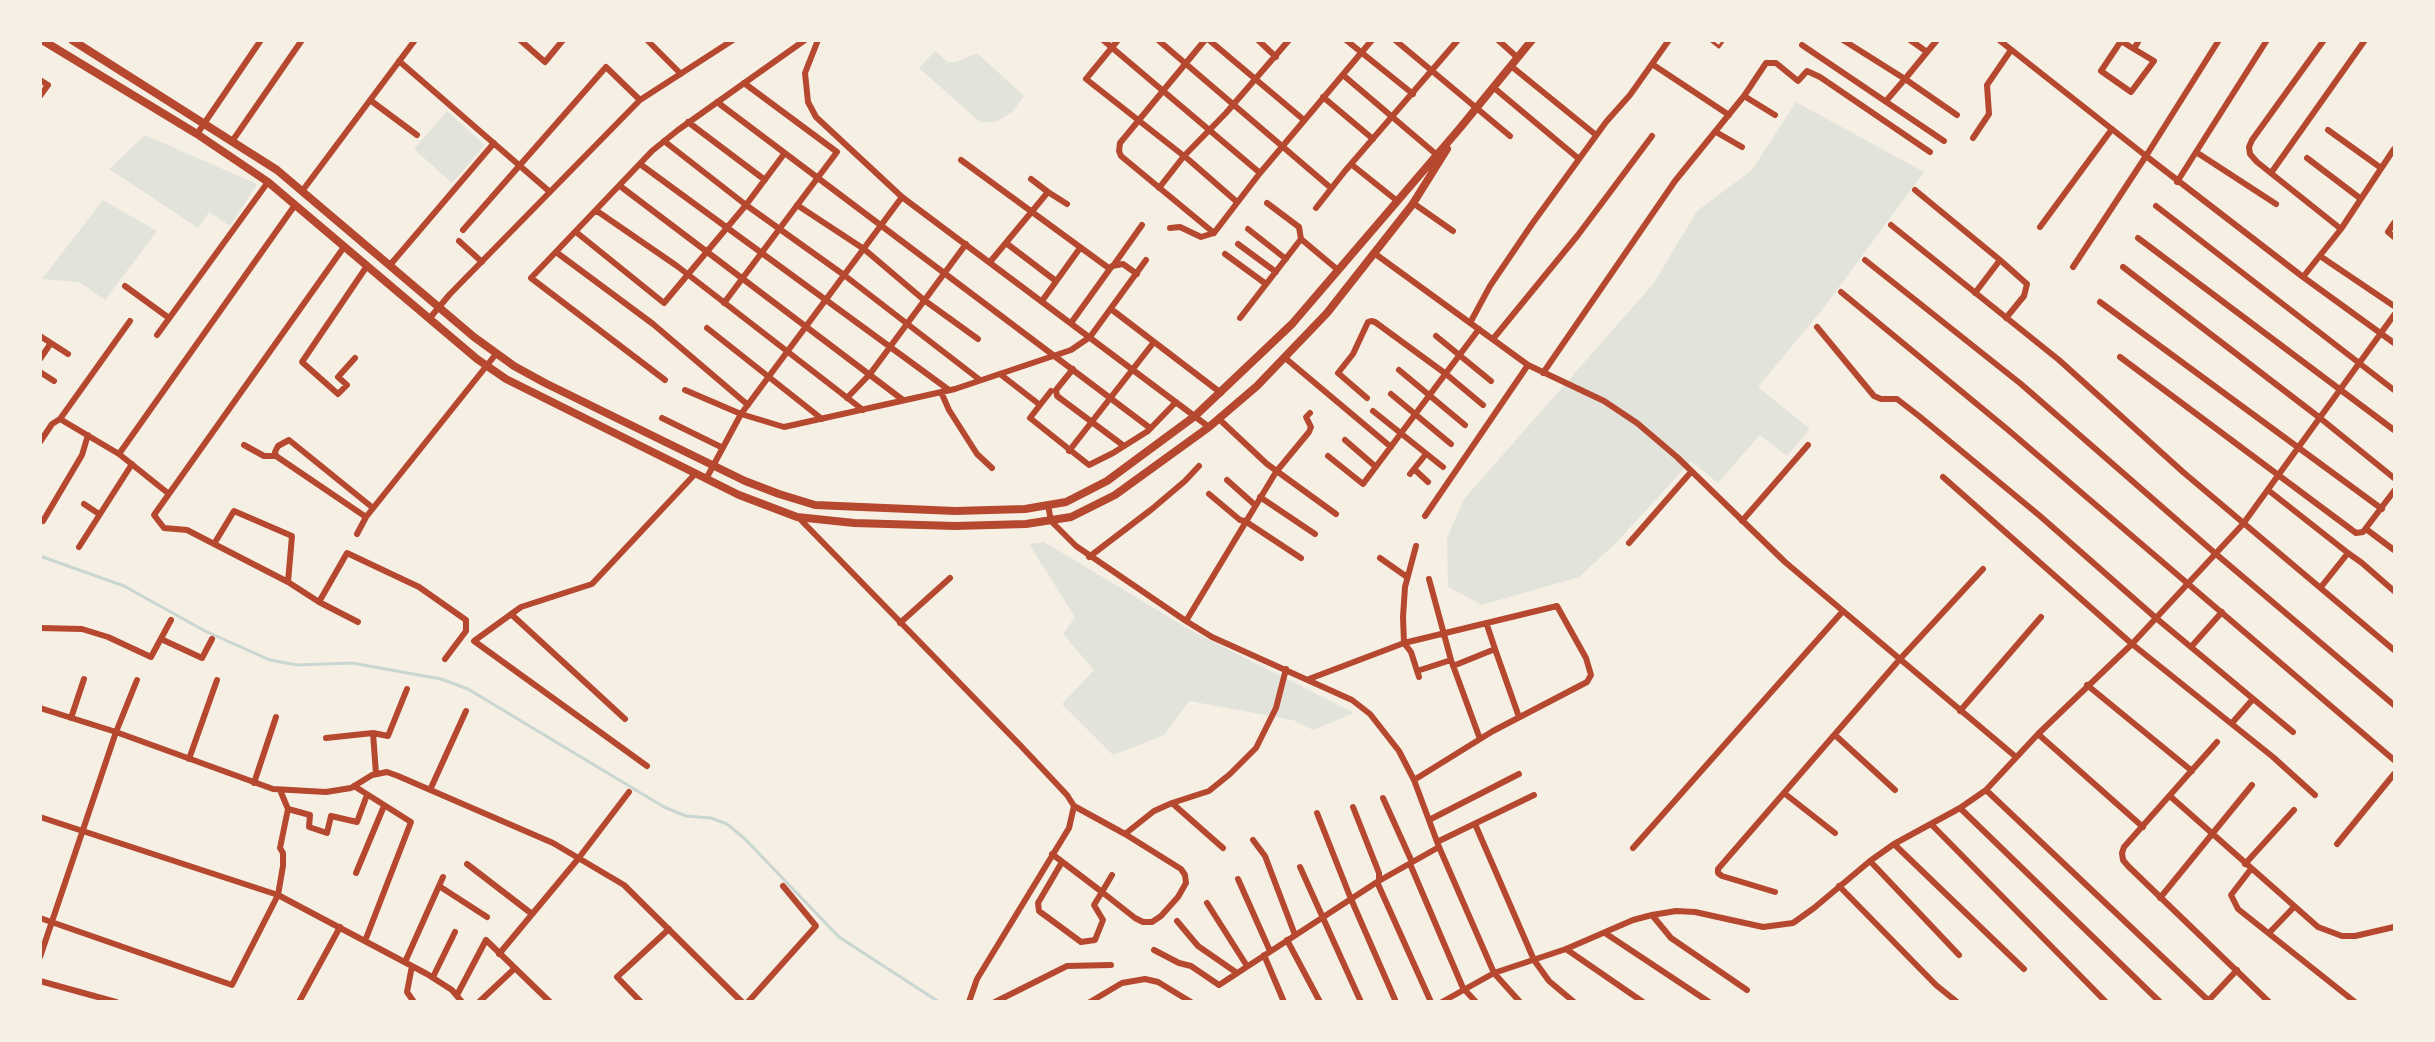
<!DOCTYPE html>
<html>
<head>
<meta charset="utf-8">
<style>
	body { margin:0 }
	#map { position:relative; width:2435px; height:1042px; overflow:hidden; background:#f6efe4; font-family:"Sofia Sans Condensed",sans-serif }
	canvas { display:block }
	.frame { position:absolute; inset:0; border:42px solid #f6efe4; pointer-events:none }
</style>
</head>
<body>
<div id="map">
<canvas width="2435" height="1042"></canvas>
<div class="frame"></div>
</div>
<script>
const ctx = document.querySelector('canvas').getContext('2d');
ctx.lineJoin = 'round';
function fillPath(path, color) {
  ctx.fillStyle = color;
  ctx.fill(path, 'evenodd');
}
function poly(rows) {
  const path = new Path2D();
  for (const r of rows) {
    path.moveTo(r[0], r[1]);
    for (let i = 2; i < r.length; i += 2) path.lineTo(r[i], r[i + 1]);
  }
  return path;
}
function strokePath(path, color, width, dash) {
  ctx.strokeStyle = color;
  ctx.lineWidth = width;
  ctx.lineCap = dash ? 'butt' : 'round';
  ctx.setLineDash(dash || []);
  ctx.stroke(path);
}
fillPath(poly([
	[935,51,948,62,956,62,977,53,1024,96,1013,111,998,121,981,123,919,68],
	[1796,102,1924,172,1822,310,1758,387,1810,429,1787,456,1760,435,1718,483,1691,461,1617,542,1579,577,1482,605,1448,587,1447,538,1464,499,1653,284,1697,211,1752,170],
	[447,111,485,145,452,183,414,149],
	[145,135,257,184,230,226,209,212,198,228,109,169],
	[103,200,157,231,105,300,79,282,42,279],
	[1044,542,1194,632,1354,713,1313,730,1293,720,1189,701,1164,735,1113,755,1062,704,1094,670,1063,634,1075,617,1029,544]
]), '#e2e4dc');
strokePath(poly([
	[40,556,124,586,205,631,270,660,297,665,352,663,441,679,468,689,664,807,686,816,711,818,727,824,745,839,839,937,939,1002]
]), '#c9d6d2', 3);
strokePath(poly([
	[1710,40,1719,47,1724,40]
]), '#b5482f', 3);
strokePath(poly([
	[520,40,545,62,563,40],
	[647,40,681,74],
	[818,40,805,73,808,102,816,117,902,197,1209,427],
	[1103,40,1260,173,1372,40],
	[1118,40,1086,79,1189,160,1237,202],
	[1158,40,1331,188],
	[1205,40,1120,143,1119,151,1121,156,1214,233],
	[1209,40,1304,120],
	[1258,40,1276,57],
	[1346,40,1413,94],
	[1395,40,1510,136],
	[1498,40,1518,58],
	[1843,40,1905,79,1937,40],
	[1910,40,1927,52],
	[1999,40,2146,156,2219,40],
	[2324,40,2252,140,2249,147,2250,154,2257,162,2341,229],
	[1802,45,1944,141],
	[2134,49,2121,41,2101,71,2131,92,2154,61,2134,49,2139,40],
	[399,61,550,192],
	[1652,64,1729,115],
	[1511,66,1596,135],
	[1343,75,1437,155],
	[40,80,48,85,40,96],
	[1493,87,1579,159],
	[1744,96,1775,115],
	[1323,97,1373,139],
	[370,100,417,135],
	[1886,101,1905,79,1957,115],
	[717,102,1150,428],
	[688,122,765,180],
	[2328,130,2381,168],
	[1716,132,1742,147],
	[197,134,261,40],
	[1973,138,1989,114,1987,85,2011,50],
	[233,140,302,40],
	[664,141,746,205,844,275,980,380],
	[2196,152,2276,204],
	[2307,158,2361,199],
	[961,160,1110,269],
	[640,164,949,390],
	[1351,164,1396,200],
	[2271,173,2365,40],
	[1031,179,1048,192],
	[2177,182,2267,40],
	[620,186,903,400],
	[1159,188,1184,156,1226,113,1289,40],
	[303,190,415,40],
	[1915,190,2000,260,1975,293],
	[1267,203,1299,227,1301,239],
	[1413,203,1453,231],
	[797,205,864,249,924,300,978,339],
	[2156,206,2394,390],
	[1316,208,1345,171,1458,40],
	[597,211,677,266,863,410],
	[2394,223,2388,232,2394,237],
	[1891,225,2059,360,2183,472,2394,650],
	[2040,227,2112,129],
	[1170,228,1180,227,1201,237,1214,233,1260,173],
	[1248,229,1286,259],
	[463,230,606,67,640,100],
	[576,232,664,303,746,205,784,154],
	[2138,238,2394,430],
	[459,241,482,262],
	[1006,243,1056,281],
	[1238,244,1276,272],
	[344,247,154,515,164,528,187,530,288,582,319,602,358,622],
	[556,252,653,324,748,405],
	[1374,253,1528,365,1604,401,1637,423,1677,457,1785,562,2016,757],
	[1225,254,1266,284],
	[2320,256,2394,306],
	[1865,260,2021,384,2216,554,2394,705],
	[2000,260,2027,284,2024,296,2006,318],
	[990,262,1048,192,1067,204],
	[390,265,494,143],
	[1113,266,1142,225],
	[2073,267,2146,156,2303,277,2394,343],
	[2123,267,2320,418,2394,478],
	[2303,277,2341,229,2394,149],
	[125,286,169,318],
	[1841,292,2007,429,2394,760],
	[1042,301,1080,248],
	[2100,302,2382,509],
	[724,303,837,152,744,83],
	[1111,309,1221,393],
	[1240,318,1301,239,1338,270],
	[429,319,450,294,640,100,733,40],
	[1071,323,1112,266,1123,264,1137,274],
	[1470,323,1490,286,1532,224,1606,122,1630,95,1669,40],
	[1817,327,1874,396,1881,399,1897,399,1919,416,2040,516,2156,618,2293,732],
	[707,328,822,419],
	[157,335,268,182],
	[40,336,68,354],
	[1436,336,1491,381],
	[1493,339,1578,235,1652,136],
	[1284,357,1391,447],
	[2120,357,2356,533,2363,532,2394,491],
	[355,358,338,377,347,385,338,394,302,362,367,266],
	[40,359,51,343],
	[1073,369,1056,390,1057,396,1124,446],
	[1399,370,1465,425],
	[40,372,54,381],
	[1543,373,1675,181,1744,96,1766,63,1776,63,1798,81,1807,71,1820,77,1930,152],
	[1000,374,1040,405,1030,418,1089,465,1113,453,1148,431,1176,402],
	[665,380,531,278,652,151,678,130,805,40],
	[685,390,741,414,784,427,955,389,1071,350,1090,337,1146,260],
	[941,392,949,410,977,454,992,468],
	[1391,394,1451,444],
	[847,398,870,374,966,244],
	[1367,398,1338,373,1353,354,1368,322,1371,321,1375,322,1446,374,1483,405],
	[1040,405,1051,391],
	[1373,411,1443,467],
	[662,418,723,448],
	[60,419,119,454,169,494],
	[1219,419,1267,464,1336,514],
	[1345,440,1376,467],
	[40,442,52,424,60,419,130,321],
	[244,445,264,456,276,456],
	[1069,451,1154,342],
	[119,454,295,205],
	[1328,456,1363,484,1479,329],
	[1414,469,1428,482],
	[1410,474,1426,454],
	[1943,477,2132,644,2273,757,2315,795],
	[706,479,741,414,902,197],
	[1227,480,1255,505],
	[2268,490,2348,553],
	[1209,494,1240,520,1245,521,1301,558],
	[1260,497,1315,534],
	[84,504,99,514],
	[1048,505,1051,521,1076,546,1186,621,1212,637,1352,700,1370,714,1399,751,1414,780,1439,847,1494,973,1520,1002],
	[1425,516,1528,365],
	[366,517,276,456,275,452,278,446,289,440,373,508],
	[798,517,1021,746,1067,795,1074,806,1069,828,977,979,969,1002],
	[43,521,82,455,88,435],
	[1742,521,1808,445],
	[2366,529,2394,550],
	[357,534,366,517,496,354],
	[1629,543,1691,472],
	[214,544,234,511,292,536,288,582],
	[79,547,132,464],
	[1089,557,1152,509,1185,481,1199,466],
	[1380,558,1407,577],
	[2321,587,2348,553,2362,563,2394,591],
	[319,602,347,553,419,587,466,620,466,631,445,659],
	[511,614,625,719],
	[1186,621,1276,472,1309,432,1311,427,1306,417,1310,413],
	[900,623,950,578],
	[40,628,82,629,108,637,151,657,171,620],
	[161,639,202,658,212,639],
	[2191,647,2222,612],
	[1495,649,1519,717],
	[1451,660,1480,739],
	[1453,666,1495,649,1487,625],
	[1417,671,1451,660,1429,579],
	[1309,679,1404,643,1403,617,1405,587,1416,546],
	[2087,685,2192,771],
	[40,708,116,732,273,789,326,792,351,788,372,775,387,772,398,776,553,843,624,885,742,1002],
	[1960,711,2041,617],
	[71,718,84,679],
	[2232,723,2253,699],
	[373,733,388,736,407,689],
	[2038,734,2143,827],
	[1835,735,1895,790],
	[326,738,373,733,376,774],
	[2217,742,2124,847,2122,853,2123,860,2128,866,2269,1002],
	[189,759,217,680],
	[647,766,474,641,521,607,592,584,695,474],
	[1414,780,1493,731,1587,682,1591,675,1586,658,1557,606,1404,643,1411,652,1419,677],
	[254,783,276,717],
	[354,786,411,822,365,941],
	[430,790,466,711],
	[1986,790,2210,1002],
	[1784,793,1835,833],
	[2171,797,2318,927,2342,936,2355,936,2394,927],
	[1383,798,1412,862],
	[1172,803,1209,791,1230,774,1256,748,1276,708,1286,669],
	[1353,807,1379,873,1379,881],
	[1960,808,2160,1002],
	[288,809,310,815,309,827,327,833,331,816,357,822,367,795],
	[1317,813,1351,899,1396,1002],
	[40,817,278,895,427,974,452,990,462,1002],
	[1429,820,1519,774],
	[1475,824,1534,960,1549,981,1574,1002],
	[1931,824,2106,1002],
	[1125,834,1154,811,1172,803,1223,848],
	[1253,840,1265,856,1295,935],
	[1437,842,1534,795],
	[1894,844,2024,969],
	[2337,844,2394,774],
	[1633,848,1843,611],
	[1052,854,1102,892,1112,875],
	[1870,861,1959,955],
	[1062,862,1038,903,1039,911,1081,942,1095,940,1103,920,1094,905,1102,892,1135,918,1143,922,1152,922,1161,916,1178,897,1186,883,1185,875,1181,869,1125,834,1074,806],
	[467,864,532,914],
	[1410,864,1463,988,1476,1002],
	[2245,864,2294,810],
	[1300,867,1361,1002],
	[2251,869,2231,895,2238,909,2355,1002],
	[356,873,384,806],
	[1238,879,1270,951],
	[1377,882,1431,1002],
	[439,886,487,917],
	[1839,886,1936,985,1957,1002],
	[1775,892,1722,876,1718,873,1718,869,1900,659,1983,569],
	[2160,898,2252,785],
	[1207,903,1247,966],
	[1652,915,1671,938,1747,990],
	[40,918,232,985,278,895,283,866,283,853,280,848,288,809,280,790],
	[1177,921,1198,946,1237,973],
	[1605,933,1709,1002],
	[2269,933,2294,907],
	[1287,940,1320,1002],
	[1566,949,1643,1002],
	[1154,950,1179,963,1191,966,1219,985,1377,882,1439,847],
	[499,954,578,859,629,792],
	[1264,955,1284,1002],
	[40,957,116,732,137,680],
	[405,962,443,877],
	[412,966,407,992,414,1002],
	[433,977,455,932],
	[40,981,116,1002],
	[457,995,486,940,550,1002],
	[2209,1000,2237,970],
	[299,1002,340,927],
	[479,1002,514,969],
	[641,1002,617,977,669,929],
	[748,1002,816,926,783,886],
	[995,1002,1067,966,1111,965],
	[1090,1002,1122,983,1145,979,1158,982,1191,1002],
	[1442,1002,1494,973,1566,949,1633,920,1652,915,1676,911,1695,912,1763,927,1793,923,1814,908,1870,861,1894,844,1960,808,1986,790,2038,734,2132,644,2243,524,2394,315]
]), '#b5482f', 6);
strokePath(poly([
	[42,40,197,134,268,182,477,359,506,379,739,495,797,517,854,523,955,526,1026,524,1071,517,1115,495,1209,427,1257,386,1327,313,1412,205,1447,149],
	[72,40,277,170,474,337,514,366,545,383,745,481,779,494,815,505,955,511,1025,509,1066,502,1107,481,1195,416,1292,324,1460,128,1532,40]
]), '#b5482f', 8);
</script>
</body>
</html>
